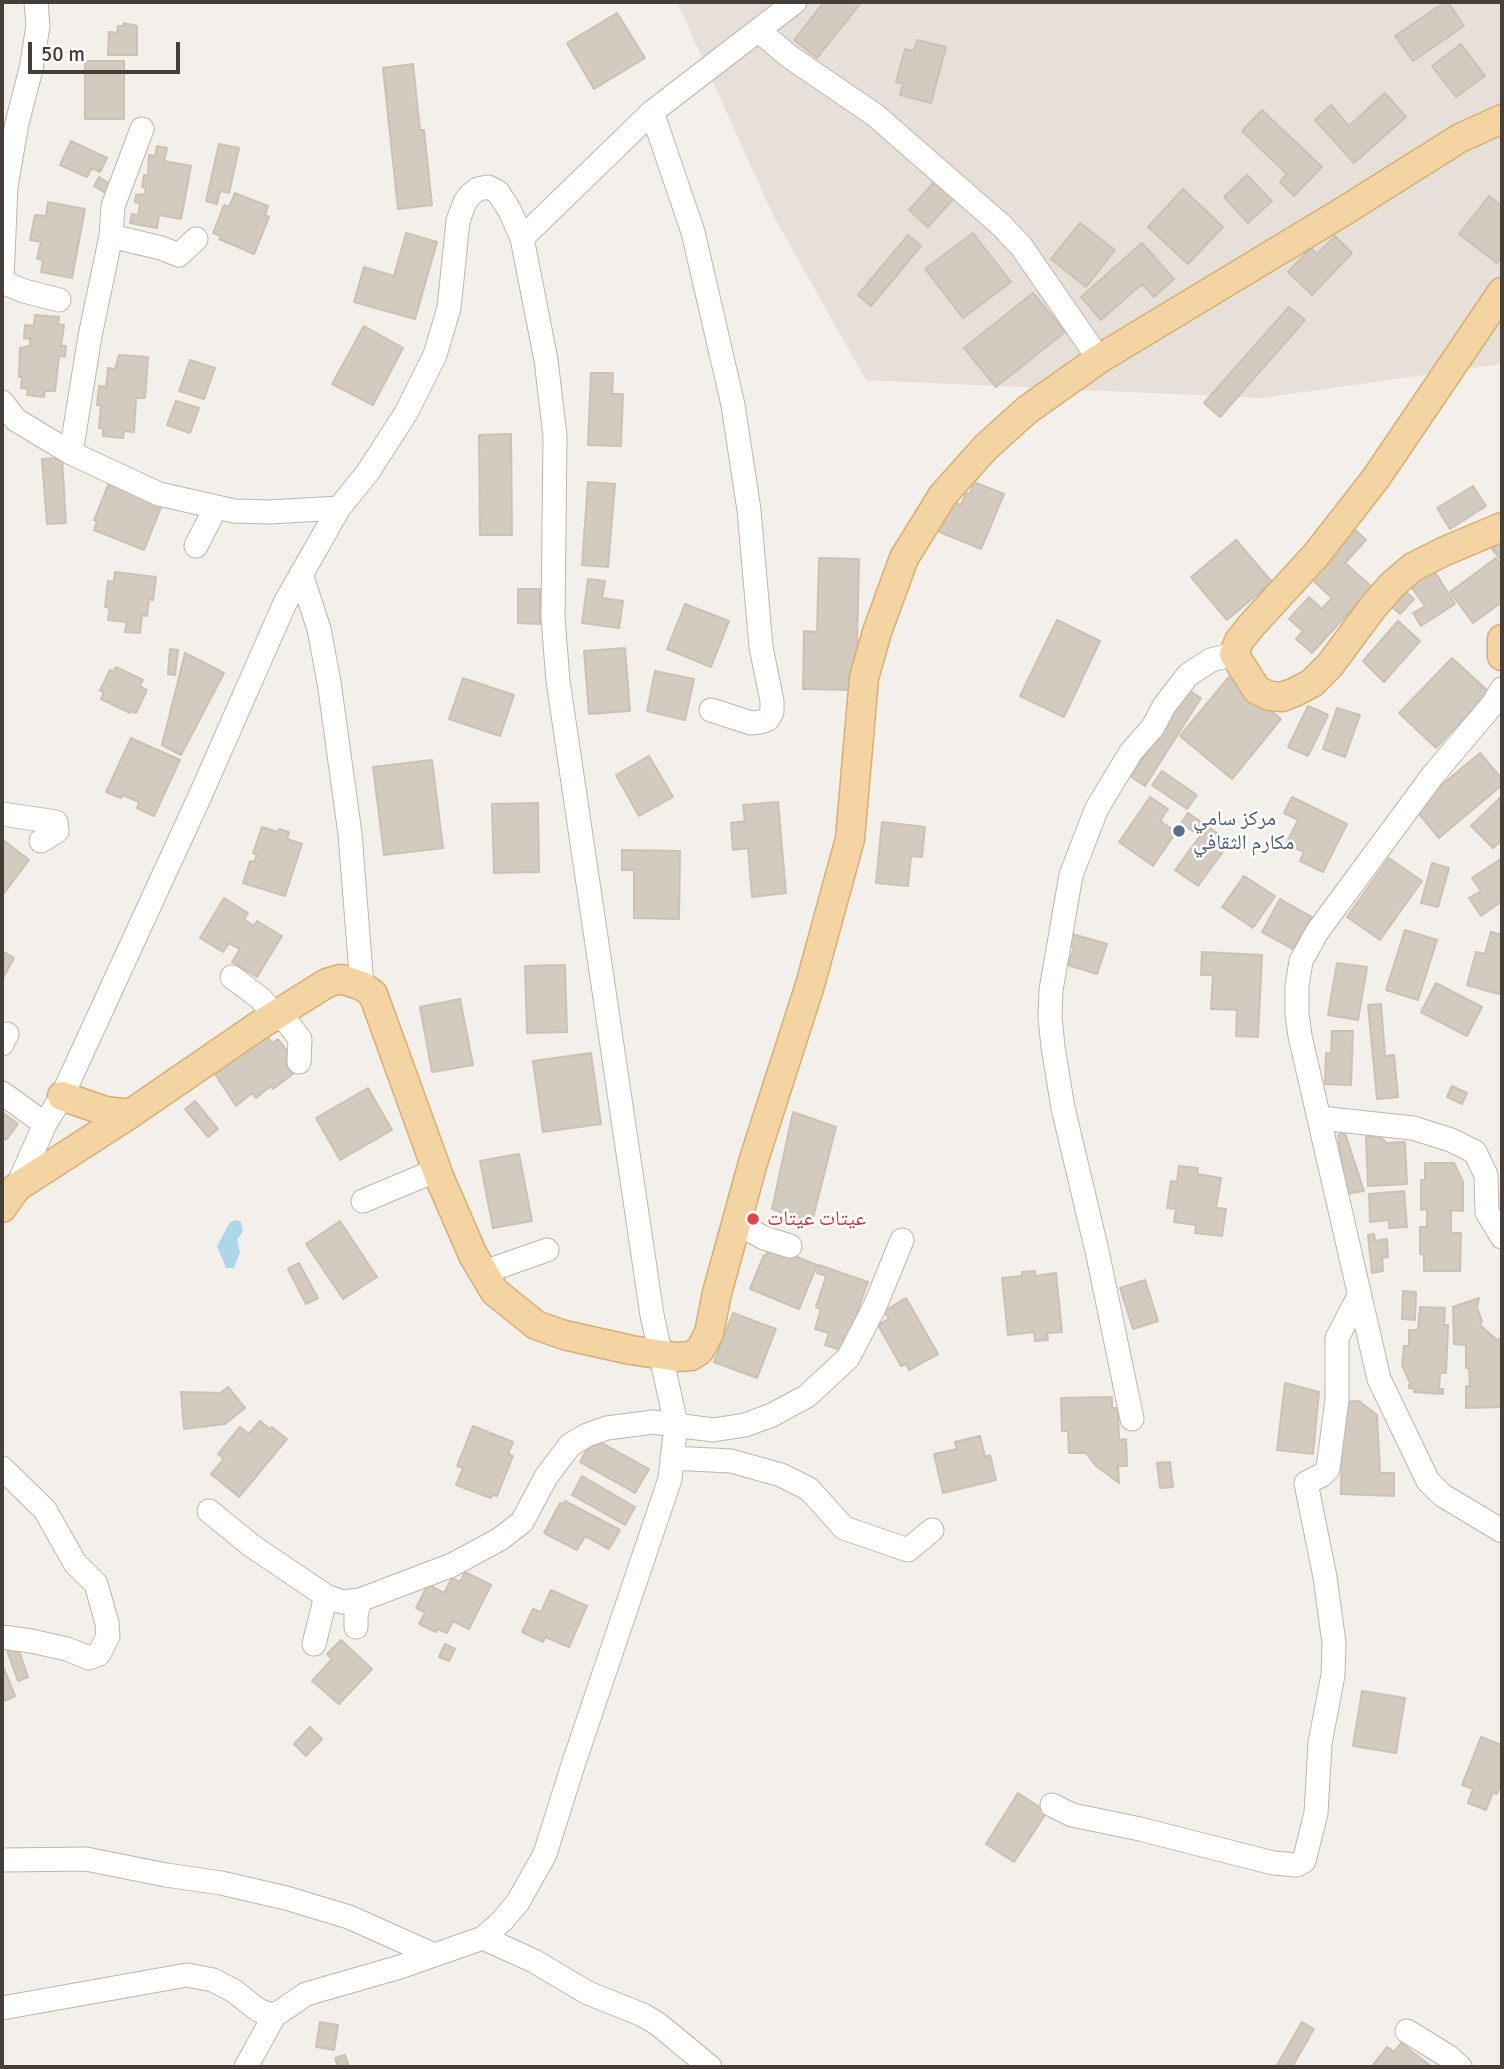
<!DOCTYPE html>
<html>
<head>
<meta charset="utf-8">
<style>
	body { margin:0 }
	#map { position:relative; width:1504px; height:2069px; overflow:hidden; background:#f3efea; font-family:Signika,sans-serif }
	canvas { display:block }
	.frame { position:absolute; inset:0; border:4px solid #463f38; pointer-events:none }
	.scale { position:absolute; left:28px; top:42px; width:152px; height:32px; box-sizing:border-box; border:4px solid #463f38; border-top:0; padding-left:9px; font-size:21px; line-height:24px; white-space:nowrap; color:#463f38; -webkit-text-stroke:5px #fff; paint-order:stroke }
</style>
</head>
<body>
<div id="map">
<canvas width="1504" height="2069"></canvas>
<div class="frame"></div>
<div class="scale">50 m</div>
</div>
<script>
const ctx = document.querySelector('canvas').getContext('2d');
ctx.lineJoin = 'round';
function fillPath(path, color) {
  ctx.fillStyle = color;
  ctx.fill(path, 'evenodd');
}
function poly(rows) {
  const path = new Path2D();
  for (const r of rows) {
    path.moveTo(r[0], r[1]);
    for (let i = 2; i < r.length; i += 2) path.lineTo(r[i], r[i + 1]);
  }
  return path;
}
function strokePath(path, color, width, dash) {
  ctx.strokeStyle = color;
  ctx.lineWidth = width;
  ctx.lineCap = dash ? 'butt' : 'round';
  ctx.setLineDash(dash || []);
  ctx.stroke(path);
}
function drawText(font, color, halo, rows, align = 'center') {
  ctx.font = font + ' Signika,"Noto Naskh Arabic",sans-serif';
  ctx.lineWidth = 5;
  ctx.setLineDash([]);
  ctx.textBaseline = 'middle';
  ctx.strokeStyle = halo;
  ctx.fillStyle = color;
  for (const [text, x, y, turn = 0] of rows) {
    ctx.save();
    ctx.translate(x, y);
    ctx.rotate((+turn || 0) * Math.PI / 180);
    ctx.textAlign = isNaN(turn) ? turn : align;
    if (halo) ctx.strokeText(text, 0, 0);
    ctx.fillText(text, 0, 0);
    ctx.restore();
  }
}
fillPath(poly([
	[677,2,1502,2,1502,364,1262,398,866,380,773,215]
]), '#e6e0d8');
fillPath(poly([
	[237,1220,241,1222,243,1231,237,1240,240,1252,234,1268,226,1268,217,1246,230,1222]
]), '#add7e9');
const building = poly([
	[824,2,857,2,860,4,817,58,794,40,824,2],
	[1445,2,1448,2,1464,26,1413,61,1395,36,1445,2],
	[617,13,645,58,594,89,567,43,617,13],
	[124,23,137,26,137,55,108,55,109,32,117,33,118,26,124,26,124,23],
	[917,40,946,47,931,103,900,95,903,84,896,82,905,49,914,51,917,40],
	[1461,44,1485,76,1456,97,1432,66,1461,44],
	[85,61,124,61,124,119,85,119,85,61],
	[413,64,420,130,424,130,432,205,398,209,383,68,413,64],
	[1385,93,1406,117,1354,163,1315,120,1331,105,1349,126,1385,93],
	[1262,110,1322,167,1294,196,1280,182,1287,174,1242,131,1262,110],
	[71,141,107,158,100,172,92,168,87,177,60,165,71,141],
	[219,144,239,148,229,193,220,191,217,204,206,201,219,144],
	[157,146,167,148,164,161,191,166,181,219,159,215,157,228,130,223,132,214,138,216,140,203,135,202,136,195,145,194,146,188,142,187,144,175,148,176,149,155,155,156,157,146],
	[1247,175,1272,201,1248,223,1224,197,1247,175],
	[99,177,110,184,105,193,94,186,99,177],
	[939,177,958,194,928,227,909,210,939,177],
	[1183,189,1223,227,1188,264,1148,227,1183,189],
	[235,193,268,206,265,215,269,217,254,254,219,239,221,236,213,233,224,205,229,207,235,193],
	[1489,196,1502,206,1502,256,1497,263,1459,234,1489,196],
	[48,202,85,209,72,278,41,272,43,260,37,259,41,242,30,240,35,215,46,216,48,202],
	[1080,223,1115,250,1086,287,1051,259,1080,223],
	[406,233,437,242,415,319,354,302,364,267,394,276,406,233],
	[973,233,1011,282,963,318,925,269,973,233],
	[908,235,921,246,871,306,858,295,908,235],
	[1335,236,1352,253,1312,295,1288,272,1311,248,1317,254,1335,236],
	[1142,243,1174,279,1154,297,1142,284,1101,320,1081,297,1142,243],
	[1033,293,1065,332,996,387,964,348,1033,293],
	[1289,307,1305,320,1220,417,1204,403,1289,307],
	[35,315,59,317,58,324,64,325,61,346,66,346,65,357,59,356,55,391,45,391,44,397,27,395,28,389,21,388,22,377,19,377,20,348,30,346,30,339,24,338,25,325,34,326,35,315],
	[364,326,403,348,373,405,332,384,364,326],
	[119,355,148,357,145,398,136,398,134,432,124,431,123,438,103,436,103,428,99,428,101,405,97,405,99,386,106,387,108,368,115,369,119,355],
	[190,360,215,368,204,399,179,391,190,360],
	[591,373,613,373,612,394,623,394,621,446,588,445,591,373],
	[176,401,199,408,190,433,167,425,176,401],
	[511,434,512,535,480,535,479,435,511,434],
	[62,458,66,523,47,524,42,459,62,458],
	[588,482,615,484,608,567,582,565,588,482],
	[974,482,1004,494,981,549,935,530,947,499,961,505,966,493,970,494,974,482],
	[109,483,162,505,144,550,94,530,97,521,94,520,109,483],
	[1473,486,1486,506,1450,529,1437,508,1473,486],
	[1350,525,1366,540,1345,563,1372,587,1312,653,1296,639,1303,631,1289,619,1309,597,1322,609,1332,598,1306,574,1350,525],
	[1236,540,1272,582,1227,620,1191,577,1236,540],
	[1502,540,1502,561,1492,549,1502,540],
	[819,558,859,559,856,690,803,689,804,631,817,632,819,558],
	[1496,558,1502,566,1502,602,1473,623,1450,592,1496,558],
	[1433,569,1455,604,1421,626,1413,613,1425,606,1409,584,1433,569],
	[115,572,156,577,153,600,149,599,147,616,142,615,140,633,125,632,127,622,108,620,110,608,105,607,108,581,114,582,115,572],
	[588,579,605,581,602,598,623,601,619,628,582,623,588,579],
	[1402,588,1414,599,1400,614,1388,603,1402,588],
	[518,589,540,589,540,624,518,623,518,589],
	[685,604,729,621,711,667,667,649,685,604],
	[1057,620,1100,641,1064,717,1020,696,1057,620],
	[1398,621,1420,641,1384,682,1363,661,1398,621],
	[625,648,630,711,589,714,584,651,625,648],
	[170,649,178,650,175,675,168,674,170,649],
	[185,653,224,673,181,755,162,745,185,653],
	[1452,658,1489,692,1436,748,1399,713,1452,658],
	[116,667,143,680,140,686,147,690,136,713,130,711,130,713,101,699,104,692,100,690,110,670,113,672,116,667],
	[655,671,694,679,685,720,647,711,655,671],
	[1229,677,1281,719,1232,779,1180,736,1229,677],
	[463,678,514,695,500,736,449,719,463,678],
	[1187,689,1201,698,1145,786,1131,777,1187,689],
	[1308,706,1328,715,1308,756,1288,747,1308,706],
	[1337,708,1360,715,1345,757,1323,749,1337,708],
	[131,738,180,760,154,816,137,808,139,802,123,795,121,798,106,792,131,738],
	[1480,753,1502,779,1502,785,1439,838,1414,808,1480,753],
	[649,756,673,797,639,816,616,775,649,756],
	[432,760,443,848,384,855,373,767,432,760],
	[1162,771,1197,795,1187,809,1152,785,1162,771],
	[1502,796,1502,840,1493,848,1471,826,1502,796],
	[1150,797,1168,809,1160,821,1176,832,1153,866,1119,842,1150,797],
	[1292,797,1347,824,1323,872,1300,861,1304,852,1286,844,1298,820,1284,813,1292,797],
	[778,802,786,893,752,897,748,848,733,850,731,823,745,821,743,805,778,802],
	[538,803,539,872,494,873,492,804,538,803],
	[1188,813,1230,842,1198,886,1175,870,1200,836,1181,823,1188,813],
	[882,822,925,827,922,857,911,856,908,886,876,883,882,822],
	[262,827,278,832,279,829,289,832,287,839,302,844,285,896,243,883,250,861,254,862,257,855,253,853,262,827],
	[2,839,29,860,2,896,2,839],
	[622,850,680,851,679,919,634,918,634,870,622,870,622,850],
	[1389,858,1422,881,1380,940,1347,917,1389,858],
	[1502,858,1502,901,1481,916,1469,898,1481,891,1472,878,1502,858],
	[1432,863,1449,868,1438,907,1421,903,1432,863],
	[1244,876,1275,896,1253,928,1222,907,1244,876],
	[224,898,248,913,244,919,254,926,257,921,282,936,257,977,232,962,240,949,229,943,223,952,200,938,224,898],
	[1280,899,1312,917,1293,949,1262,932,1280,899],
	[1405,930,1437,940,1418,1000,1386,990,1405,930],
	[1491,932,1502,935,1502,995,1467,985,1476,952,1485,954,1491,932],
	[1069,933,1107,944,1097,974,1068,965,1074,947,1066,945,1069,933],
	[2,951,14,958,2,980,2,951],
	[1202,952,1262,955,1258,1037,1236,1036,1237,1010,1211,1009,1213,975,1201,975,1202,952],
	[1337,963,1367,967,1358,1020,1328,1015,1337,963],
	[565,965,567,1032,527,1033,525,966,565,965],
	[1436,983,1482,1007,1467,1036,1421,1012,1436,983],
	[460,999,473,1065,432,1072,420,1007,460,999],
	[1381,1004,1385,1056,1394,1055,1398,1097,1377,1099,1368,1005,1381,1004],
	[1332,1031,1353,1031,1351,1085,1325,1084,1326,1053,1331,1053,1332,1031],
	[267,1036,272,1043,278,1039,291,1056,285,1061,294,1073,273,1089,271,1086,256,1098,252,1093,236,1106,215,1074,267,1036],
	[591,1053,601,1124,543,1132,533,1061,591,1053],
	[1452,1086,1467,1093,1462,1104,1447,1097,1452,1086],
	[368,1088,392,1130,340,1160,316,1118,368,1088],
	[195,1101,218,1129,208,1137,185,1109,195,1101],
	[2,1112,18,1124,6,1140,2,1136,2,1112],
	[793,1112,836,1127,812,1222,772,1209,793,1112],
	[1345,1133,1364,1191,1346,1194,1338,1135,1345,1133],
	[1380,1136,1386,1143,1405,1142,1407,1184,1368,1186,1366,1137,1380,1136],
	[519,1154,532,1221,493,1228,480,1161,519,1154],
	[1425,1163,1454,1163,1463,1182,1463,1211,1451,1210,1451,1233,1461,1233,1460,1271,1424,1271,1424,1255,1420,1254,1420,1227,1427,1227,1427,1209,1421,1210,1421,1180,1425,1180,1425,1163],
	[1179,1166,1198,1168,1197,1174,1221,1178,1216,1208,1226,1209,1222,1236,1195,1233,1196,1225,1174,1222,1176,1209,1167,1208,1171,1181,1177,1182,1179,1166],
	[1404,1191,1407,1227,1389,1228,1389,1220,1370,1222,1369,1194,1404,1191],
	[340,1221,377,1277,343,1299,306,1244,340,1221],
	[1374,1234,1375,1241,1387,1239,1388,1257,1382,1258,1383,1271,1372,1273,1368,1235,1374,1234],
	[770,1246,817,1265,799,1309,750,1289,764,1255,766,1256,770,1246],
	[299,1263,318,1298,306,1304,288,1269,299,1263],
	[819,1265,868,1282,843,1351,825,1345,829,1333,815,1329,821,1309,816,1307,826,1276,817,1273,819,1265],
	[1035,1271,1035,1276,1056,1273,1062,1332,1047,1333,1048,1340,1035,1341,1034,1332,1008,1335,1002,1278,1022,1276,1022,1272,1035,1271],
	[1145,1280,1158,1321,1133,1329,1120,1288,1145,1280],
	[1403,1291,1416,1292,1415,1320,1402,1319,1403,1291],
	[906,1298,938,1354,909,1370,906,1364,901,1366,878,1325,889,1319,884,1311,906,1298],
	[1479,1298,1477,1307,1482,1321,1480,1325,1497,1340,1502,1337,1502,1407,1466,1408,1466,1386,1470,1386,1469,1368,1466,1368,1466,1345,1454,1344,1453,1307,1479,1298],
	[1420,1307,1445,1308,1444,1325,1448,1325,1446,1373,1440,1373,1439,1389,1443,1389,1443,1394,1414,1392,1414,1389,1409,1388,1409,1385,1411,1385,1402,1365,1404,1346,1409,1346,1409,1330,1418,1330,1420,1307],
	[733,1313,776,1329,757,1378,714,1362,733,1313],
	[1285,1383,1319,1392,1313,1454,1277,1450,1285,1383],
	[228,1387,245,1408,225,1424,184,1429,181,1392,220,1393,228,1387],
	[1112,1397,1112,1408,1118,1408,1119,1440,1126,1439,1127,1466,1118,1466,1119,1483,1096,1466,1086,1453,1069,1453,1068,1431,1062,1431,1061,1398,1112,1397],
	[1359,1401,1377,1415,1380,1473,1394,1473,1394,1496,1341,1494,1342,1402,1359,1401],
	[260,1421,270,1429,272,1427,287,1439,239,1497,211,1474,224,1459,218,1454,240,1427,249,1434,260,1421],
	[473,1426,513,1442,508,1454,513,1456,497,1496,493,1495,491,1498,456,1485,463,1468,457,1466,473,1426],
	[980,1436,985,1457,990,1455,996,1480,943,1493,934,1454,957,1449,955,1442,980,1436],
	[593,1438,649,1469,635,1493,580,1462,593,1438],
	[1170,1462,1173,1487,1160,1488,1157,1463,1170,1462],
	[582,1476,635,1507,625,1525,572,1495,582,1476],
	[565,1501,620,1530,609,1549,585,1536,577,1550,544,1533,560,1503,563,1504,565,1501],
	[465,1572,491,1585,469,1629,453,1621,447,1633,438,1629,436,1632,419,1624,425,1613,416,1608,428,1584,444,1593,452,1578,460,1582,465,1572],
	[551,1590,587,1606,569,1647,545,1637,543,1642,522,1632,533,1609,541,1612,551,1590],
	[341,1640,372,1669,339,1704,312,1681,332,1659,327,1654,341,1640],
	[445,1644,455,1649,449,1661,439,1657,445,1644],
	[17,1645,28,1677,18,1681,6,1648,17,1645],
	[2,1664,15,1696,2,1702,2,1664],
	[1362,1691,1405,1698,1396,1753,1353,1746,1362,1691],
	[310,1727,322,1739,306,1756,294,1744,310,1727],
	[1481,1737,1501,1745,1502,1741,1502,1786,1500,1785,1497,1794,1493,1792,1486,1810,1468,1803,1473,1789,1462,1785,1481,1737],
	[1018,1793,1047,1812,1014,1862,986,1844,1018,1793],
	[320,2022,338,2025,334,2050,316,2047,320,2022],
	[1302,2022,1314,2029,1292,2067,1280,2067,1277,2065,1302,2022],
	[1401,2043,1432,2067,1371,2067,1387,2047,1394,2052,1401,2043],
	[345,2055,349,2067,338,2067,335,2058,345,2055]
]);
fillPath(building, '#d3cac0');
strokePath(building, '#cdc1b4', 2);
const minor = poly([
	[759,31,790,57,875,115,1001,225,1021,246,1099,359],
	[652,112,693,232,733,405,749,510,761,647,772,701,772,712,768,719,761,722,751,723,711,710],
	[111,236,161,248,179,255,196,239],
	[522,238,652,112,795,2],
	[2,279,6,186,17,123,31,69,38,26,36,2],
	[2,282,24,291,59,300],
	[2,402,16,420,71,453,159,494,234,511,270,512,339,508],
	[71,453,90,336,111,236,113,206,142,129],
	[196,546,216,507],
	[301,574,319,629,329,682,350,834,362,986],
	[1502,689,1493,704,1433,775,1317,932,1301,961,1297,986,1297,1014,1300,1036,1379,1379,1428,1481,1442,1495,1502,1531],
	[2,814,56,822,57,831,41,841],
	[232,977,260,998,276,1016],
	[280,1013,300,1039,299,1062],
	[2,1044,7,1034],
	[2,1093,45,1124],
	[1320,1118,1413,1128,1451,1140,1475,1152,1486,1175,1487,1212,1502,1237],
	[17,1187,45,1124,62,1096,200,796,285,603,339,508,368,472,406,413,435,355,449,308,458,221,465,202,470,195,478,189,488,187,498,192,510,211,522,238,546,360,555,436,553,618,558,681,652,1315,676,1424,670,1479,573,1765,545,1854,518,1902,502,1921,483,1938,400,1967,306,1994,274,2016,246,2067],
	[363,1201,437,1170],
	[737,1223,764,1238,790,1246],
	[484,1272,547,1250],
	[1132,1419,1097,1251,1063,1108,1053,1047,1050,1017,1051,990,1071,875,1097,808,1131,752,1153,727,1164,706,1188,675,1211,660,1234,654],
	[672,1458,731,1461,781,1475,809,1489,844,1528,908,1550,932,1530],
	[2,1468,45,1510,75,1563,96,1584,107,1623,108,1636,99,1654,89,1658,67,1649,31,1641,2,1637],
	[209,1511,252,1546,326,1596,342,1602,360,1600,452,1565,500,1539,522,1522,546,1477,570,1445,587,1435,607,1428,653,1422,713,1430,745,1425,772,1415,807,1396,848,1358,875,1306,902,1240],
	[356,1627,356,1616,360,1600],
	[314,1644,326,1596],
	[1052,1805,1072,1815,1140,1829,1273,1863,1297,1865,1304,1861,1316,1813,1320,1743,1333,1675,1334,1643,1325,1577,1306,1483,1322,1475,1328,1469,1337,1399,1337,1338,1358,1298],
	[2,1860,86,1859,166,1875,221,1883,286,1898,349,1917,434,1955],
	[483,1938,534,1961,588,1993,643,2015,658,2024,710,2067],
	[2,2008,187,1975,213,1980,234,1991,258,2010,274,2016],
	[1407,2031,1449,2057,1460,2067]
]);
const major = poly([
	[1502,292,1376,478,1316,555,1251,626,1239,641,1234,654,1257,690,1270,696,1282,697,1295,692,1312,683,1330,665,1373,607,1392,585,1413,567,1445,551,1502,527],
	[1502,639,1502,656],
	[62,1096,105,1111,130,1114],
	[2,1208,17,1187,130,1114,258,1026,327,983,341,979,362,986,373,994,440,1179,473,1255,495,1292,536,1325,564,1335,631,1350,677,1357,691,1356,700,1350,709,1333,717,1293,754,1159,810,985,850,839,864,678,877,632,904,558,943,495,986,447,1027,410,1099,359,1344,211,1460,138,1502,119]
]);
strokePath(minor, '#bdb6ad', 25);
strokePath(major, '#d7af73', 31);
strokePath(minor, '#fff', 23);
strokePath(major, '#f4d4a2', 28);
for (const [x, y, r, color] of [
	[1179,831,7,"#5c6f8a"],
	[753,1219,7,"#e0444e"]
]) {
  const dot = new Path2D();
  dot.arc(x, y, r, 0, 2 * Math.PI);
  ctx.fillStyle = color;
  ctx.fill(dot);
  strokePath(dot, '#fff', 2.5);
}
drawText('21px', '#4e5e75', '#fff', [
	["مركز سامي",1193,819],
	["مكارم الثقافي",1193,843]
], 'left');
drawText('21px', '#be3a42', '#fff', [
	["عيتات عيتات",767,1219]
], 'left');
</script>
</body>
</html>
